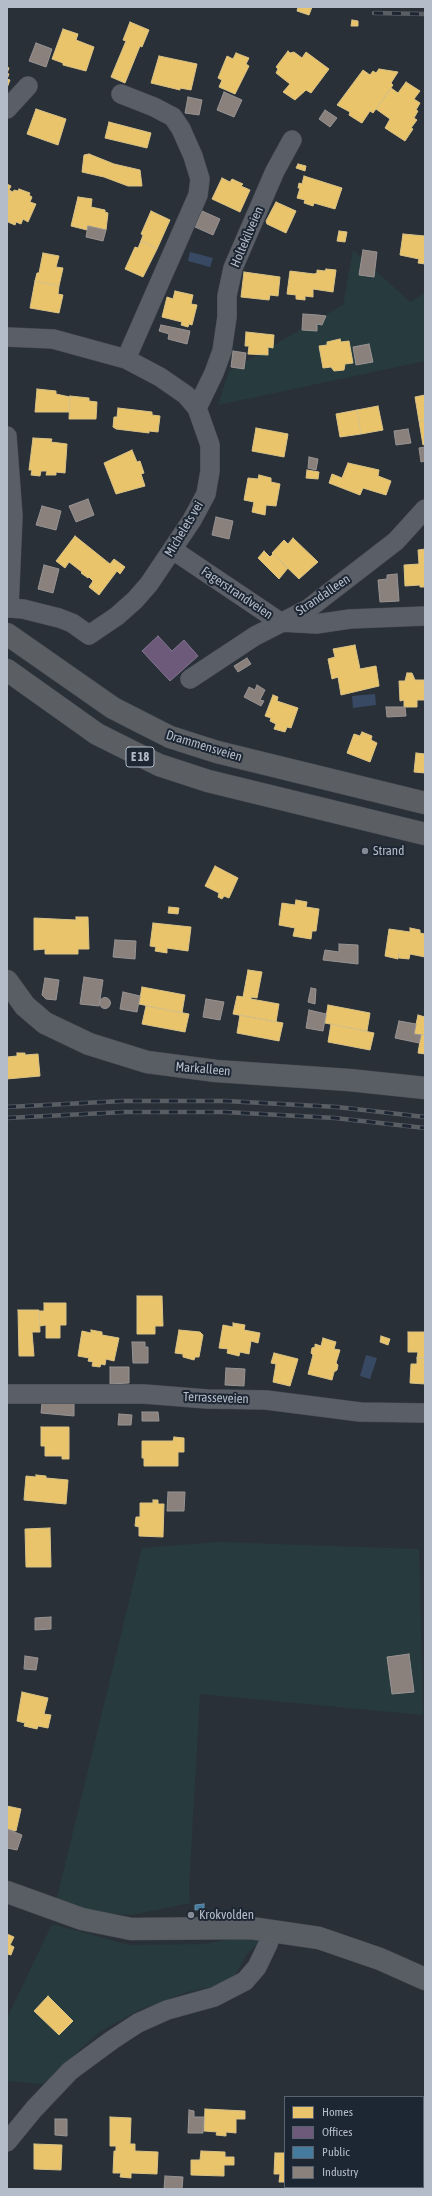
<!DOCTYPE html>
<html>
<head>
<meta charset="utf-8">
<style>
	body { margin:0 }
	#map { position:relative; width:432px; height:2196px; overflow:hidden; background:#2a3038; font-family:"Asap Condensed",sans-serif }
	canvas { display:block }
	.frame { position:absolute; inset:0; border:8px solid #b4bcc9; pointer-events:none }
	.legend { position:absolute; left:284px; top:2096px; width:140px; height:92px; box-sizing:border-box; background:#1d2633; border:1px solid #59626f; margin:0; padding:5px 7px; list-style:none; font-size:12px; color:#b4bcc9 }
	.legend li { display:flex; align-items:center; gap:8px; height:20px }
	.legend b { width:20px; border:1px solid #59626f }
</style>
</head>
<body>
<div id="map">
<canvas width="432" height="2196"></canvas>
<div class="frame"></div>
<ul class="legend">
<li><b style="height:11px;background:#e9c46a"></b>Homes</li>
<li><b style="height:11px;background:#6d597a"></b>Offices</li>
<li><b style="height:11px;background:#457b9d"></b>Public</li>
<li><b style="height:11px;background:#8a817c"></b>Industry</li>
</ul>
</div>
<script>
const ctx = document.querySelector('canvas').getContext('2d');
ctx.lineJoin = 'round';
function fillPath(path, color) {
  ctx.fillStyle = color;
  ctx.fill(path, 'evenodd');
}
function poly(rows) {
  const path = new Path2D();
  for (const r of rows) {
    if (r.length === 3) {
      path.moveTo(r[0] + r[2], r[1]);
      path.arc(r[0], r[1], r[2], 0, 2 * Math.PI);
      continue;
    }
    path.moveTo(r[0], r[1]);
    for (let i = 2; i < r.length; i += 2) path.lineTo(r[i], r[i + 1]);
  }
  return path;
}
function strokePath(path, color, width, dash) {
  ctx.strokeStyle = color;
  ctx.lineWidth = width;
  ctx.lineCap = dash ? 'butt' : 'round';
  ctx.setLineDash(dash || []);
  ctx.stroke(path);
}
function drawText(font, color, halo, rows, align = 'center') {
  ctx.font = font + ' "Asap Condensed",sans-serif';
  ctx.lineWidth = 4;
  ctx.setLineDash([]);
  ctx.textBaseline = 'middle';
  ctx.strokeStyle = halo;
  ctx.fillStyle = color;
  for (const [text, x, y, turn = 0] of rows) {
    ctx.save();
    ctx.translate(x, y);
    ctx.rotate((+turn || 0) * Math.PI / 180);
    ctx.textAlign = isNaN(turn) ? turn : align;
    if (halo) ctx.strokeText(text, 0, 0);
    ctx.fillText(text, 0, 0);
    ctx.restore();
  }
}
fillPath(poly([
	[353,250,410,302,425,293,425,361,218,405,229,371,343,305],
	[218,1542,419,1549,423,1715,200,1694,189,1887,190,1903,132,1915,54,1910,142,1548],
	[52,1924,129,1945,205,1944,272,1930,246,1955,235,1976,216,1986,187,1992,139,2010,98,2033,43,2084,7,2081,7,2018]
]), '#273a3e');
fillPath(poly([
	[190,252,213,258,210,267,188,261],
	[375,694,376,705,353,708,352,696],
	[366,1355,377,1358,370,1379,360,1376]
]), '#384963');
const homes = poly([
	[298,7,312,7,309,15,297,11,298,7],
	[352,20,358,21,358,26,351,26,352,20],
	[130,22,149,30,142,47,140,46,125,83,111,77,126,41,123,40,130,22],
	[63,29,78,34,76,40,94,47,86,71,63,65,63,63,52,59,63,29],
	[288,51,290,53,294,52,302,58,306,52,329,69,311,93,306,90,295,100,283,92,290,84,276,73,278,69,276,67,288,51],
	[236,53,249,58,246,64,249,66,235,94,219,87,222,80,218,78,227,56,233,59,236,53],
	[159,56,197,64,191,90,180,88,180,90,151,83,159,56],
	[7,67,9,68,7,73,9,74,7,79,10,80,7,88,7,67],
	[379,69,398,72,391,83,393,85,373,113,370,111,362,123,360,122,349,115,350,112,337,105,363,70,370,75,373,71,376,73,379,69],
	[406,82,420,91,414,99,420,103,416,110,418,111,414,118,417,120,411,128,413,129,405,141,385,128,390,119,376,109,391,88,398,93,406,82],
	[36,109,66,119,58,145,27,134,36,109],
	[109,122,151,133,147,148,105,138,109,122],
	[89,154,114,164,140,170,142,186,128,186,104,177,82,172,84,155,89,154],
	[298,164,306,166,305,171,296,168,298,164],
	[304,176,342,188,335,209,314,203,313,206,304,203,305,200,297,198,300,188,298,188,299,183,302,184,304,176],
	[222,178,230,182,232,179,243,184,241,186,250,190,240,212,212,199,222,178],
	[7,181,7,184,11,186,9,190,11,191,7,202,7,181],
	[19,189,30,193,29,195,32,197,30,202,36,204,28,222,23,219,21,224,16,222,15,225,8,222,7,202,11,191,13,192,14,190,18,191,19,189],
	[78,197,92,199,91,207,105,210,105,212,108,213,106,230,88,226,87,230,71,226,78,197],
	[276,202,296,211,286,233,267,224,266,221,276,202],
	[151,211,170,220,157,249,141,241,143,235,141,234,151,211],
	[339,231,347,232,345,242,337,241,339,231],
	[403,234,425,236,425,264,418,263,419,259,400,255,403,234],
	[141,241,157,249,143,277,125,269,135,247,138,248,141,241],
	[43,253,59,256,56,267,63,268,59,286,35,281,37,273,39,273,43,253],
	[326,269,336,270,333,292,313,289,313,297,305,296,305,300,296,299,296,295,287,294,290,271,314,274,317,273,317,270,325,271,326,269],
	[244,272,280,277,278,296,270,295,269,300,241,297,244,272],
	[35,281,59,286,58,294,63,295,59,313,30,308,35,281],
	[175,291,193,295,191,304,197,305,192,325,189,324,188,327,181,325,182,322,162,317,167,297,173,299,175,291],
	[246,332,274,335,273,348,268,347,268,355,248,354,249,346,245,346,246,332],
	[340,339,341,342,349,341,353,363,345,364,344,370,334,371,331,367,323,368,319,346,327,345,327,342,340,339],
	[37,389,56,391,56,394,70,397,69,412,35,412,37,389],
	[425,395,425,420,419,421,415,397,425,395],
	[70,396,89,398,89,401,97,402,96,419,69,419,70,396],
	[378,406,383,430,361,434,357,410,378,406],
	[118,408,152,412,152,415,160,416,158,432,149,431,149,433,116,429,113,427,114,417,117,417,118,408],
	[357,410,361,434,340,437,336,414,357,410],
	[425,420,425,444,423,445,419,421,425,420],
	[256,428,288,434,284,457,252,451,256,428],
	[33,438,52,439,51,442,67,444,65,473,56,472,56,475,46,475,47,471,41,471,40,476,31,475,32,470,29,470,33,438],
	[132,450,137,462,140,461,144,473,141,474,145,486,116,494,104,463,132,450],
	[348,463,379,470,378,476,391,481,386,495,363,488,360,495,329,483,332,474,342,478,348,463],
	[307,470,319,472,318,479,306,478,307,470],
	[259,475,271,478,271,482,280,484,276,506,266,505,265,515,252,512,254,502,244,500,248,478,258,479,259,475],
	[75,536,110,564,114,559,125,567,120,574,117,571,99,595,89,587,93,581,89,577,88,578,81,573,82,572,69,562,65,568,56,561,75,536],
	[293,538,318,562,299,579,272,553,284,540,288,544,293,538],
	[425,549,425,587,420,587,420,585,405,586,404,565,419,564,418,550,425,549],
	[264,551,270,557,273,554,288,568,279,579,258,558,264,551],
	[355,645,360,669,376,666,379,686,341,695,338,677,332,679,328,659,335,657,333,649,355,645],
	[407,673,412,673,415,680,425,680,425,700,417,700,417,707,404,707,404,700,400,701,399,681,405,681,407,673],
	[273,695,278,697,277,701,298,708,291,728,287,727,285,732,274,729,276,724,270,721,271,718,265,716,273,695],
	[362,732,372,736,371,740,377,743,370,762,347,753,354,734,360,736,362,732],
	[416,753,425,754,425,773,414,772,416,753],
	[215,866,238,878,229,898,224,896,222,899,218,897,219,893,205,886,215,866],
	[296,900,307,902,306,907,319,909,316,931,312,931,311,939,293,936,295,928,279,925,282,903,295,905,296,900],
	[169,907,179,908,178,914,168,913,169,907],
	[76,917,88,917,89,949,78,949,78,954,45,954,45,949,34,950,34,918,76,920,76,917],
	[153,923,191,927,188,951,167,948,167,953,155,951,156,947,150,946,153,923],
	[410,928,420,930,420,933,425,934,425,957,410,954,409,959,399,958,399,953,398,959,385,956,389,929,410,932,410,928],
	[248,970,262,972,257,998,251,997,251,999,279,1004,276,1022,233,1014,237,996,243,997,248,970],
	[142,987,185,995,182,1013,139,1004,142,987],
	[328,1005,370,1013,367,1031,325,1023,328,1005],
	[146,1006,189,1014,185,1032,142,1024,146,1006],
	[240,1015,283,1023,279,1041,237,1033,240,1015],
	[418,1015,425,1017,425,1035,414,1034,418,1015],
	[331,1024,374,1033,370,1050,328,1042,331,1024],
	[421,1035,425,1035,425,1054,418,1053,421,1035],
	[17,1053,25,1053,25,1055,38,1054,40,1076,7,1079,7,1057,17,1056,17,1053],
	[137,1296,162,1296,163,1326,155,1326,155,1334,137,1334,137,1296],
	[44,1303,66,1303,66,1325,60,1325,60,1338,46,1338,46,1325,40,1326,39,1311,44,1311,44,1303],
	[18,1310,39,1310,40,1332,32,1332,34,1356,19,1356,18,1310],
	[233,1323,245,1325,244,1330,260,1333,258,1343,251,1341,249,1354,240,1352,239,1356,227,1353,228,1349,219,1348,223,1325,233,1327,233,1323],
	[91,1330,102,1332,102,1335,119,1338,114,1361,106,1359,105,1365,101,1364,100,1367,92,1366,93,1362,88,1361,89,1358,78,1356,82,1331,91,1333,91,1330],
	[179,1330,200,1332,203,1335,199,1357,195,1357,194,1360,183,1357,183,1354,175,1353,179,1330],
	[408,1332,425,1332,425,1358,417,1358,418,1352,408,1352,408,1332],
	[381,1336,390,1339,388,1345,380,1342,381,1336],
	[323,1338,336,1342,334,1349,340,1350,336,1363,338,1365,337,1370,334,1372,332,1380,308,1374,313,1355,311,1353,312,1348,315,1347,315,1344,321,1346,323,1338],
	[274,1353,298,1359,290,1386,273,1382,276,1364,271,1363,274,1353],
	[417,1358,425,1358,425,1384,410,1383,411,1364,417,1364,417,1358],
	[41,1427,69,1427,69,1459,62,1459,62,1456,45,1456,45,1446,41,1446,41,1427],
	[174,1437,184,1438,184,1452,178,1452,178,1466,144,1466,144,1458,142,1458,142,1441,173,1441,174,1437],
	[36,1475,46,1476,46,1478,68,1480,66,1504,24,1500,26,1476,36,1477,36,1475],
	[153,1500,158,1500,158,1504,164,1504,163,1537,139,1536,139,1527,135,1526,136,1517,140,1517,140,1503,153,1503,153,1500],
	[50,1528,51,1567,26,1567,25,1529,50,1528],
	[22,1692,48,1698,44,1714,51,1715,48,1728,38,1726,37,1729,24,1726,25,1723,17,1721,22,1692],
	[7,1806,21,1809,16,1831,7,1829,7,1806],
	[7,1934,14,1937,10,1945,14,1947,11,1955,7,1954,7,1934],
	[48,1996,73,2021,59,2035,34,2011,48,1996],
	[205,2109,245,2111,245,2119,236,2119,236,2133,226,2132,226,2136,216,2135,217,2132,204,2131,205,2109],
	[110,2117,131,2118,130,2144,135,2144,135,2151,158,2152,157,2174,131,2173,131,2178,120,2177,121,2173,113,2173,114,2151,116,2151,116,2146,110,2146,110,2117],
	[34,2144,62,2145,61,2170,34,2169,34,2144],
	[201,2151,225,2152,225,2157,234,2157,234,2165,224,2165,224,2176,191,2175,191,2160,200,2160,201,2151],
	[275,2153,285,2153,285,2182,279,2182,280,2174,274,2174,275,2153]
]);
fillPath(homes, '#e9c46a');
strokePath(homes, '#d9c286', 1);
const offices = poly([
	[158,636,172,651,184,640,198,656,170,681,142,651,158,636]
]);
fillPath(offices, '#6d597a');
strokePath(offices, '#827792', 1);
const public = poly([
	[204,1904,204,1909,195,1910,195,1905,204,1904]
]);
fillPath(public, '#457b9d');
strokePath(public, '#668eaa', 1);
const industry = poly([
	[36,43,52,49,46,67,29,61,36,43],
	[224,92,242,100,234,117,217,110,224,92],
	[188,97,202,100,199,115,185,113,188,97],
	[325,110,337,118,330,127,319,119,325,110],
	[202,211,220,219,213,235,195,227,202,211],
	[88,226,106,230,103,241,86,237,88,226],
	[363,250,377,252,374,277,359,275,363,250],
	[303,314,318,315,326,316,322,325,317,324,317,331,302,330,303,314],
	[161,325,190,331,187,344,168,339,169,334,159,331,161,325],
	[369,344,373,362,356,365,353,347,369,344],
	[233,351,246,353,244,369,231,367,233,351],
	[408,429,411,443,396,445,394,431,408,429],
	[425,447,425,461,421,462,419,448,425,447],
	[309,457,318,459,316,470,308,468,309,457],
	[88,499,94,515,76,522,69,506,88,499],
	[42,506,61,511,56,530,36,525,42,506],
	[216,517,233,521,229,539,212,535,216,517],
	[44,565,59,569,53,593,38,589,44,565],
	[397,574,399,601,380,602,378,580,387,579,387,575,397,574],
	[247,658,251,664,238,672,234,666,247,658],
	[257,685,265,690,260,700,264,701,261,706,244,697,249,687,255,690,257,685],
	[386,707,405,707,406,716,387,717,386,707],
	[115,940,136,941,135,959,113,957,115,940],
	[339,944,358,945,358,964,323,960,325,950,339,952,339,944],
	[84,977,103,980,99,1006,80,1004,84,977],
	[45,978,59,980,56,1000,46,999,42,995,45,978],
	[311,988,316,989,315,1004,308,1002,311,988],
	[123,992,140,996,137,1012,120,1009,123,992],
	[105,1003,5.5],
	[206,999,224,1002,220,1020,203,1017,206,999],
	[309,1010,326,1014,323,1031,306,1028,309,1010],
	[399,1021,416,1024,414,1034,421,1035,419,1043,395,1038,399,1021],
	[132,1342,145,1342,145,1347,148,1347,148,1363,133,1363,132,1342],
	[110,1367,129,1367,129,1383,110,1384,110,1367],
	[226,1368,245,1369,244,1386,225,1385,226,1368],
	[42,1403,74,1403,74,1416,41,1413,42,1403],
	[142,1412,158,1412,159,1421,142,1421,142,1412],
	[119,1414,132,1415,131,1425,118,1425,119,1414],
	[168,1492,185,1492,184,1511,167,1511,168,1492],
	[51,1617,51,1629,35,1630,35,1618,51,1617],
	[409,1654,414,1692,392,1694,387,1657,409,1654],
	[25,1656,38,1658,36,1670,24,1669,25,1656],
	[7,1829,22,1835,17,1850,7,1848,7,1829],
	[189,2110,194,2111,194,2117,204,2117,203,2133,188,2133,189,2110],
	[55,2119,67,2119,67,2136,55,2135,55,2119],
	[165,2176,183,2177,182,2189,164,2189,165,2176]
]);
fillPath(industry, '#8a817c');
strokePath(industry, '#979393', 1);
const minor = poly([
	[121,94,154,107,173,117,181,129,193,156,200,179,198,195,126,359],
	[7,109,28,86],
	[7,337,53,339,126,359,160,377,186,395,197,408,210,445,210,471,206,494,192,520,149,584,135,600,117,616,89,635,72,623,59,618,23,609,9,608,13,516,7,436],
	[197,408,214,373,222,351,227,317,227,296,233,268,275,171,292,140],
	[173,550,280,622,316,624,350,619,425,616],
	[190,679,255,636,308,609,396,541,425,509],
	[7,1394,144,1394,207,1399,266,1400,360,1412,425,1413],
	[7,2142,34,2109,70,2071,112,2040,138,2023,167,2010,214,1997,245,1981,257,1967,268,1944,272,1930]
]);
const secondary = poly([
	[7,981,25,1006,45,1023,89,1044,147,1062,216,1071,349,1080,425,1088],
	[7,1892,82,1919,131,1929,251,1928,319,1938,380,1959,425,1979]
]);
const trunk = poly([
	[7,634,113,708,170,737,217,752,425,803],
	[7,670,97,734,159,765,208,781,425,834]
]);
strokePath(minor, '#484c53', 20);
strokePath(secondary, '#484c53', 23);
strokePath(trunk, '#474c53', 23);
strokePath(minor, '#5a5e66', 19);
strokePath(secondary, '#595d64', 22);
strokePath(trunk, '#5b5f64', 22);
const rail = poly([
	[374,13,425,14],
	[7,1107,123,1101,226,1101,337,1107,425,1117],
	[7,1118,124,1112,225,1112,335,1118,425,1128]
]);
strokePath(rail, '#595d64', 4.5);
strokePath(rail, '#1d2633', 3, [9]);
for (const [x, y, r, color] of [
	[365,851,4,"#848b96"],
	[191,1915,4,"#848b96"]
]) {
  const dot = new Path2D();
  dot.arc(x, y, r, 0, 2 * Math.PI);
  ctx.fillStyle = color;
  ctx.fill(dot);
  strokePath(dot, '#1d2633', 1.5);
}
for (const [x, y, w] of [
	[140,757,28]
]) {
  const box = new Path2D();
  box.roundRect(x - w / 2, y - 10, w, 20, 3);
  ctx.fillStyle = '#1d2633';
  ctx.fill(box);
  strokePath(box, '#b4bcc9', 1);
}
drawText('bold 12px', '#b4bcc9', null, [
	["E 18",140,757]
]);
drawText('13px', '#b4bcc9', '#1d2633', [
	["Holtekilveien",247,237,-67],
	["Michelets vei",184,529,-59],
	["Fagerstrandveien",237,593,34],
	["Strandalleen",323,595,-34],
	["Drammensveien",204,746,17],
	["Markalleen",203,1069,5],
	["Terrasseveien",216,1398,2]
]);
drawText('13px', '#b4bcc9', '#1d2633', [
	["Strand",373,851],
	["Krokvolden",199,1915]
], 'left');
</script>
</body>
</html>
